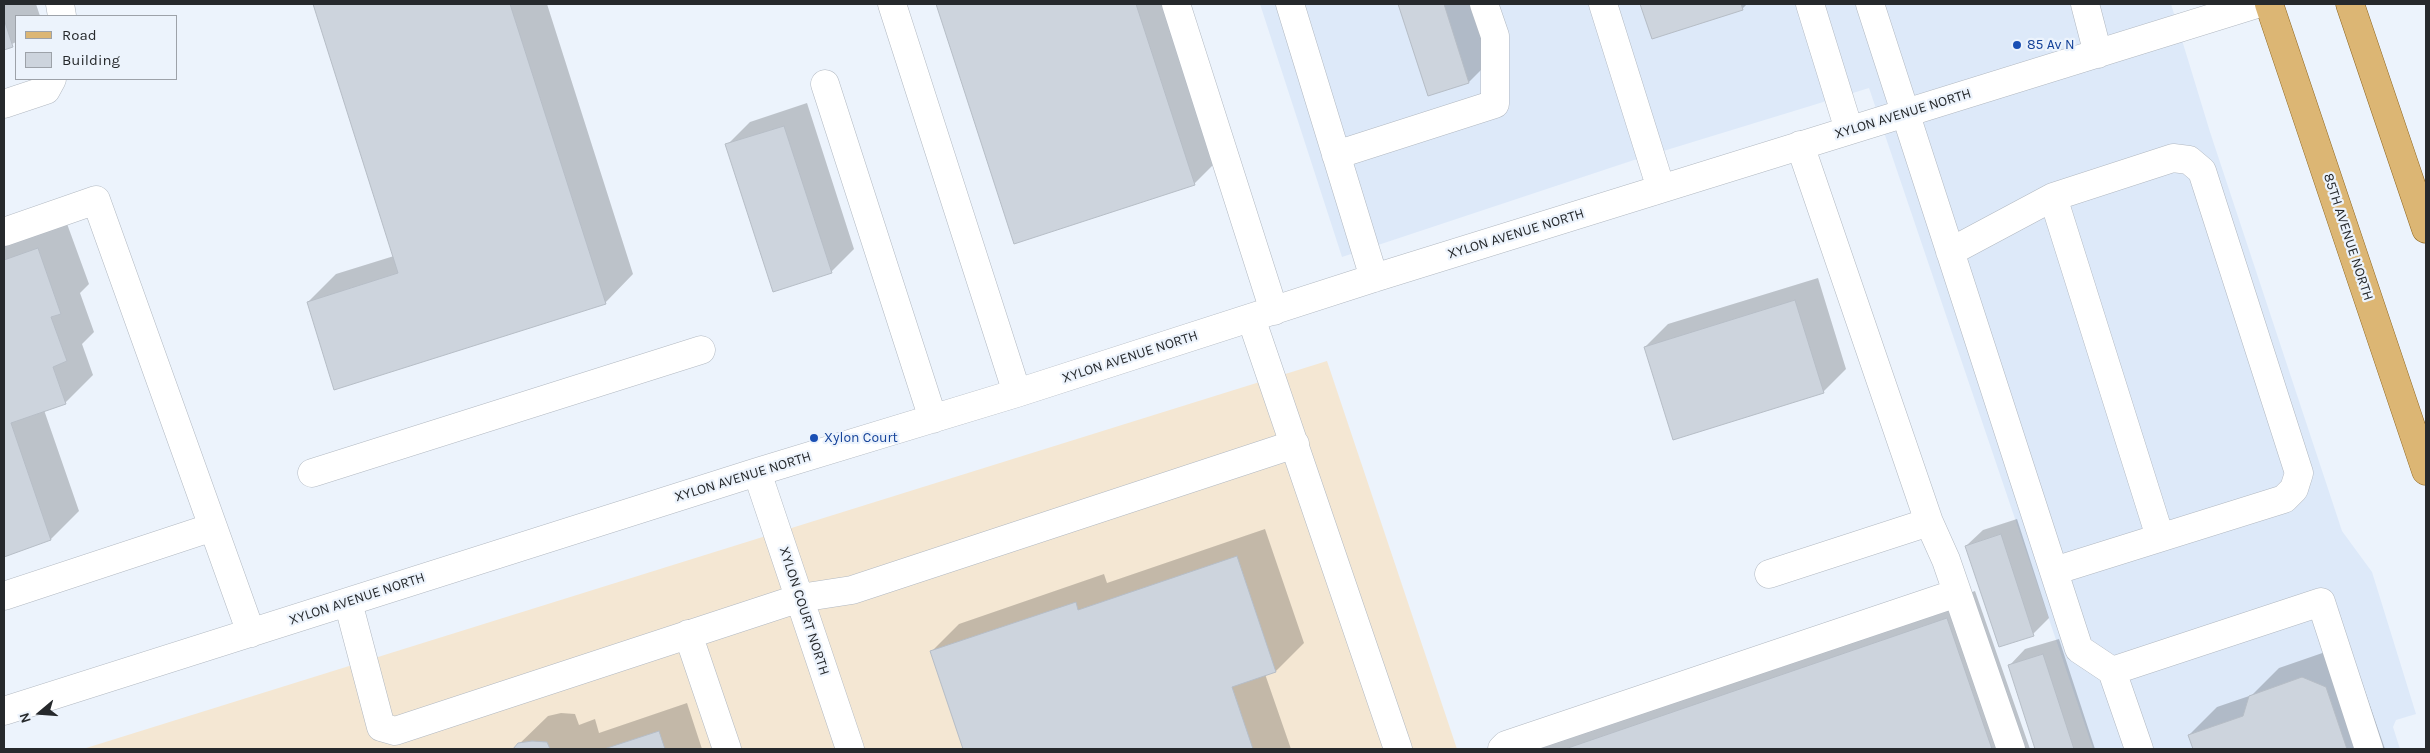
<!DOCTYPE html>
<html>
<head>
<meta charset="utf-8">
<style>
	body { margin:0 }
	#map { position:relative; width:2430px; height:753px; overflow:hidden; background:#ecf3fc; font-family:Karla,sans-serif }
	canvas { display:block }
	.frame { position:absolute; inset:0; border:5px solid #26292c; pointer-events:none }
	.legend { position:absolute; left:15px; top:15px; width:162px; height:65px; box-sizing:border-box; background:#ecf3fc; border:1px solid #9da2a9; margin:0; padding:6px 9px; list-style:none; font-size:15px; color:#26292c }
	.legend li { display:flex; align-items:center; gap:10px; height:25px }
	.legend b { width:25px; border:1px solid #9da2a9 }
	.north { position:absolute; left:15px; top:688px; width:50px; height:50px; -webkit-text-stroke:4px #ecf3fc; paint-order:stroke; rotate:252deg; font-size:14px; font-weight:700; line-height:20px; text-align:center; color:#26292c }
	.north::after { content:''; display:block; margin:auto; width:18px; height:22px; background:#26292c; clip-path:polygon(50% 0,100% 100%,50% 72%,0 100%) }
</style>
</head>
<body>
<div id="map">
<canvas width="2430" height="753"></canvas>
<div class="frame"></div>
<ul class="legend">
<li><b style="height:6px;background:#dcb674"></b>Road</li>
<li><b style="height:14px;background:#cdd4dd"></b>Building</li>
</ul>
<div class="north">N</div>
</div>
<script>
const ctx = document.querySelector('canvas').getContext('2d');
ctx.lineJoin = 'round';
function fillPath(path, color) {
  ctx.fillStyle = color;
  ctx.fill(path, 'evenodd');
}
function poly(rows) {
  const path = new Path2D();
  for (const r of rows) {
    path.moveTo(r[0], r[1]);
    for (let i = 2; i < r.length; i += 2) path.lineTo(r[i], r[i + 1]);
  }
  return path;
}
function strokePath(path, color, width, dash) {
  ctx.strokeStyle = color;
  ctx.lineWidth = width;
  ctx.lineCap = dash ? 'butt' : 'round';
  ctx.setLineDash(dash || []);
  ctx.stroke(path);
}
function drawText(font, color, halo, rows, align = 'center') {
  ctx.font = font + ' Karla,sans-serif';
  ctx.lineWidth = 4.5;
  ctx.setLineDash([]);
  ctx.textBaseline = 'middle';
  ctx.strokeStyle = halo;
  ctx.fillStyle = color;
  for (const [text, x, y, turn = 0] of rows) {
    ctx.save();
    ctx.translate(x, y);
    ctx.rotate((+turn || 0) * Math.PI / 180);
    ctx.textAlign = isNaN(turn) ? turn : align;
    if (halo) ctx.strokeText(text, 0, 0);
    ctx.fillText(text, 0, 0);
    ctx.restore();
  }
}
fillPath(poly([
	[1260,4,2171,4,2210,132,2342,531,2372,572,2416,714,2396,720,2393,727,2400,749,2093,749,1869,88,1634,160,1342,257]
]), '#dde9f9');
fillPath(poly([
	[1327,361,1457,749,83,749]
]), '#f4e7d3');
fillPath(poly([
	[4,4,36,4,40,16,16,16,16,42,4,48],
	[314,4,547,4,633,274,605,303,308,302,336,274,394,256],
	[937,4,1173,4,1222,156,1194,184,1015,243],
	[1399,4,1474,4,1492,59,1469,82,1428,95],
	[1641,4,1747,4,1742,9,1652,38],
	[807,103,854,249,831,272,727,145,750,122],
	[66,221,89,284,80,293,94,332,82,344,93,375,65,403,44,410,79,511,51,539,4,556,4,243],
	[1818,278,1846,369,1824,391,1674,439,1645,347,1668,324],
	[2017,519,2049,618,2033,634,1966,546,1983,530],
	[1265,529,1304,643,1276,671,1265,674,1291,749,965,749,931,652,959,624,1104,574,1107,583],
	[1975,591,2030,749,1537,749,1550,737],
	[2059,639,2095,749,2037,749,2009,666,2025,649],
	[2331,650,2354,659,2385,749,2194,749,2189,735,2217,707,2252,695,2279,668],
	[687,703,702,749,514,749,548,716,561,713,575,714,579,725,595,719,599,733]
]), '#0003');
const building = poly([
	[313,4,510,4,606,304,334,390,307,302,398,273,313,4],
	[936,4,1136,4,1195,185,1014,244,936,4],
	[1398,4,1444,4,1469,83,1428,96,1398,4],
	[1640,4,1741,4,1743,10,1652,39,1640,4],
	[4,19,13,47,4,50,4,19],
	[784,126,832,273,773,292,725,144,784,126],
	[38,248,61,314,51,317,67,361,53,367,66,404,11,423,51,540,4,557,4,260,38,248],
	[1795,300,1824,393,1673,440,1644,347,1795,300],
	[2001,534,2034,636,1999,647,1965,546,2001,534],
	[1237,556,1276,672,1232,687,1253,749,963,749,930,651,1076,602,1078,610,1237,556],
	[1947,618,1992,749,1565,749,1947,618],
	[2043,654,2074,749,2035,749,2008,665,2043,654],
	[2302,677,2326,687,2347,749,2193,749,2188,735,2243,716,2249,696,2302,677],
	[659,731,665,749,604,749,659,731],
	[532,741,547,742,550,749,513,749,518,743,532,741]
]);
fillPath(building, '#cdd4dd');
strokePath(building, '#b6bdc6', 1);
const minor = poly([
	[60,4,62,16],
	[892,4,1017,393],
	[1176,4,1274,311],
	[1290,4,1374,278],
	[1603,4,1661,189],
	[1810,4,1849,130],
	[1870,4,2079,649,2112,671,2139,749],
	[2085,4,2098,54],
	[825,84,933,419],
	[4,104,46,90,52,79],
	[1336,155,1495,104,1495,36,1484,4],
	[2053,197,2160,537],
	[4,232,96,200,251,633],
	[1950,252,2053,197,2173,158,2189,160,2202,171,2299,473,2294,489,2284,499,2054,571],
	[1251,318,1398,749],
	[757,472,850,749],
	[312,473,701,350],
	[1929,522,1946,560,2011,749],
	[1769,574,1929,522,1800,145],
	[4,596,213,527],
	[348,602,381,727,395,731,800,598,852,590,1295,444],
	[688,634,727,749],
	[2112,671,2321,602,2369,749],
	[4,711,757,472,1017,393,1374,278,2257,4],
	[1502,749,1506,745,1957,593]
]);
const major = poly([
	[2269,4,2426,471],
	[2350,4,2426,229]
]);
strokePath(minor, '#b1b8c1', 29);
strokePath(major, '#8d651f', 29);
strokePath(minor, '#fff', 28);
strokePath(major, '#dcb674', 28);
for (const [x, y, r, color] of [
	[2017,45,5,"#1a4fb4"],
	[814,438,5,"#1a4fb4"]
]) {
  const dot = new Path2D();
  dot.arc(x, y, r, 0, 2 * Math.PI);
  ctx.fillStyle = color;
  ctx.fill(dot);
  strokePath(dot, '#ecf3fc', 2);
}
drawText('14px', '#164399', '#ecf3fc', [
	["85 Av N",2027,45],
	["Xylon Court",824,438]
], 'left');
drawText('14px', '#26292c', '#ecf3fc', [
	["XYLON AVENUE NORTH",1903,114,-17],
	["XYLON AVENUE NORTH",1516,234,-17],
	["85TH AVENUE NORTH",2348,237,72],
	["XYLON AVENUE NORTH",1130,357,-18],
	["XYLON AVENUE NORTH",743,477,-17],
	["XYLON AVENUE NORTH",357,599,-18],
	["XYLON COURT NORTH",804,611,72]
]);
</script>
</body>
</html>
